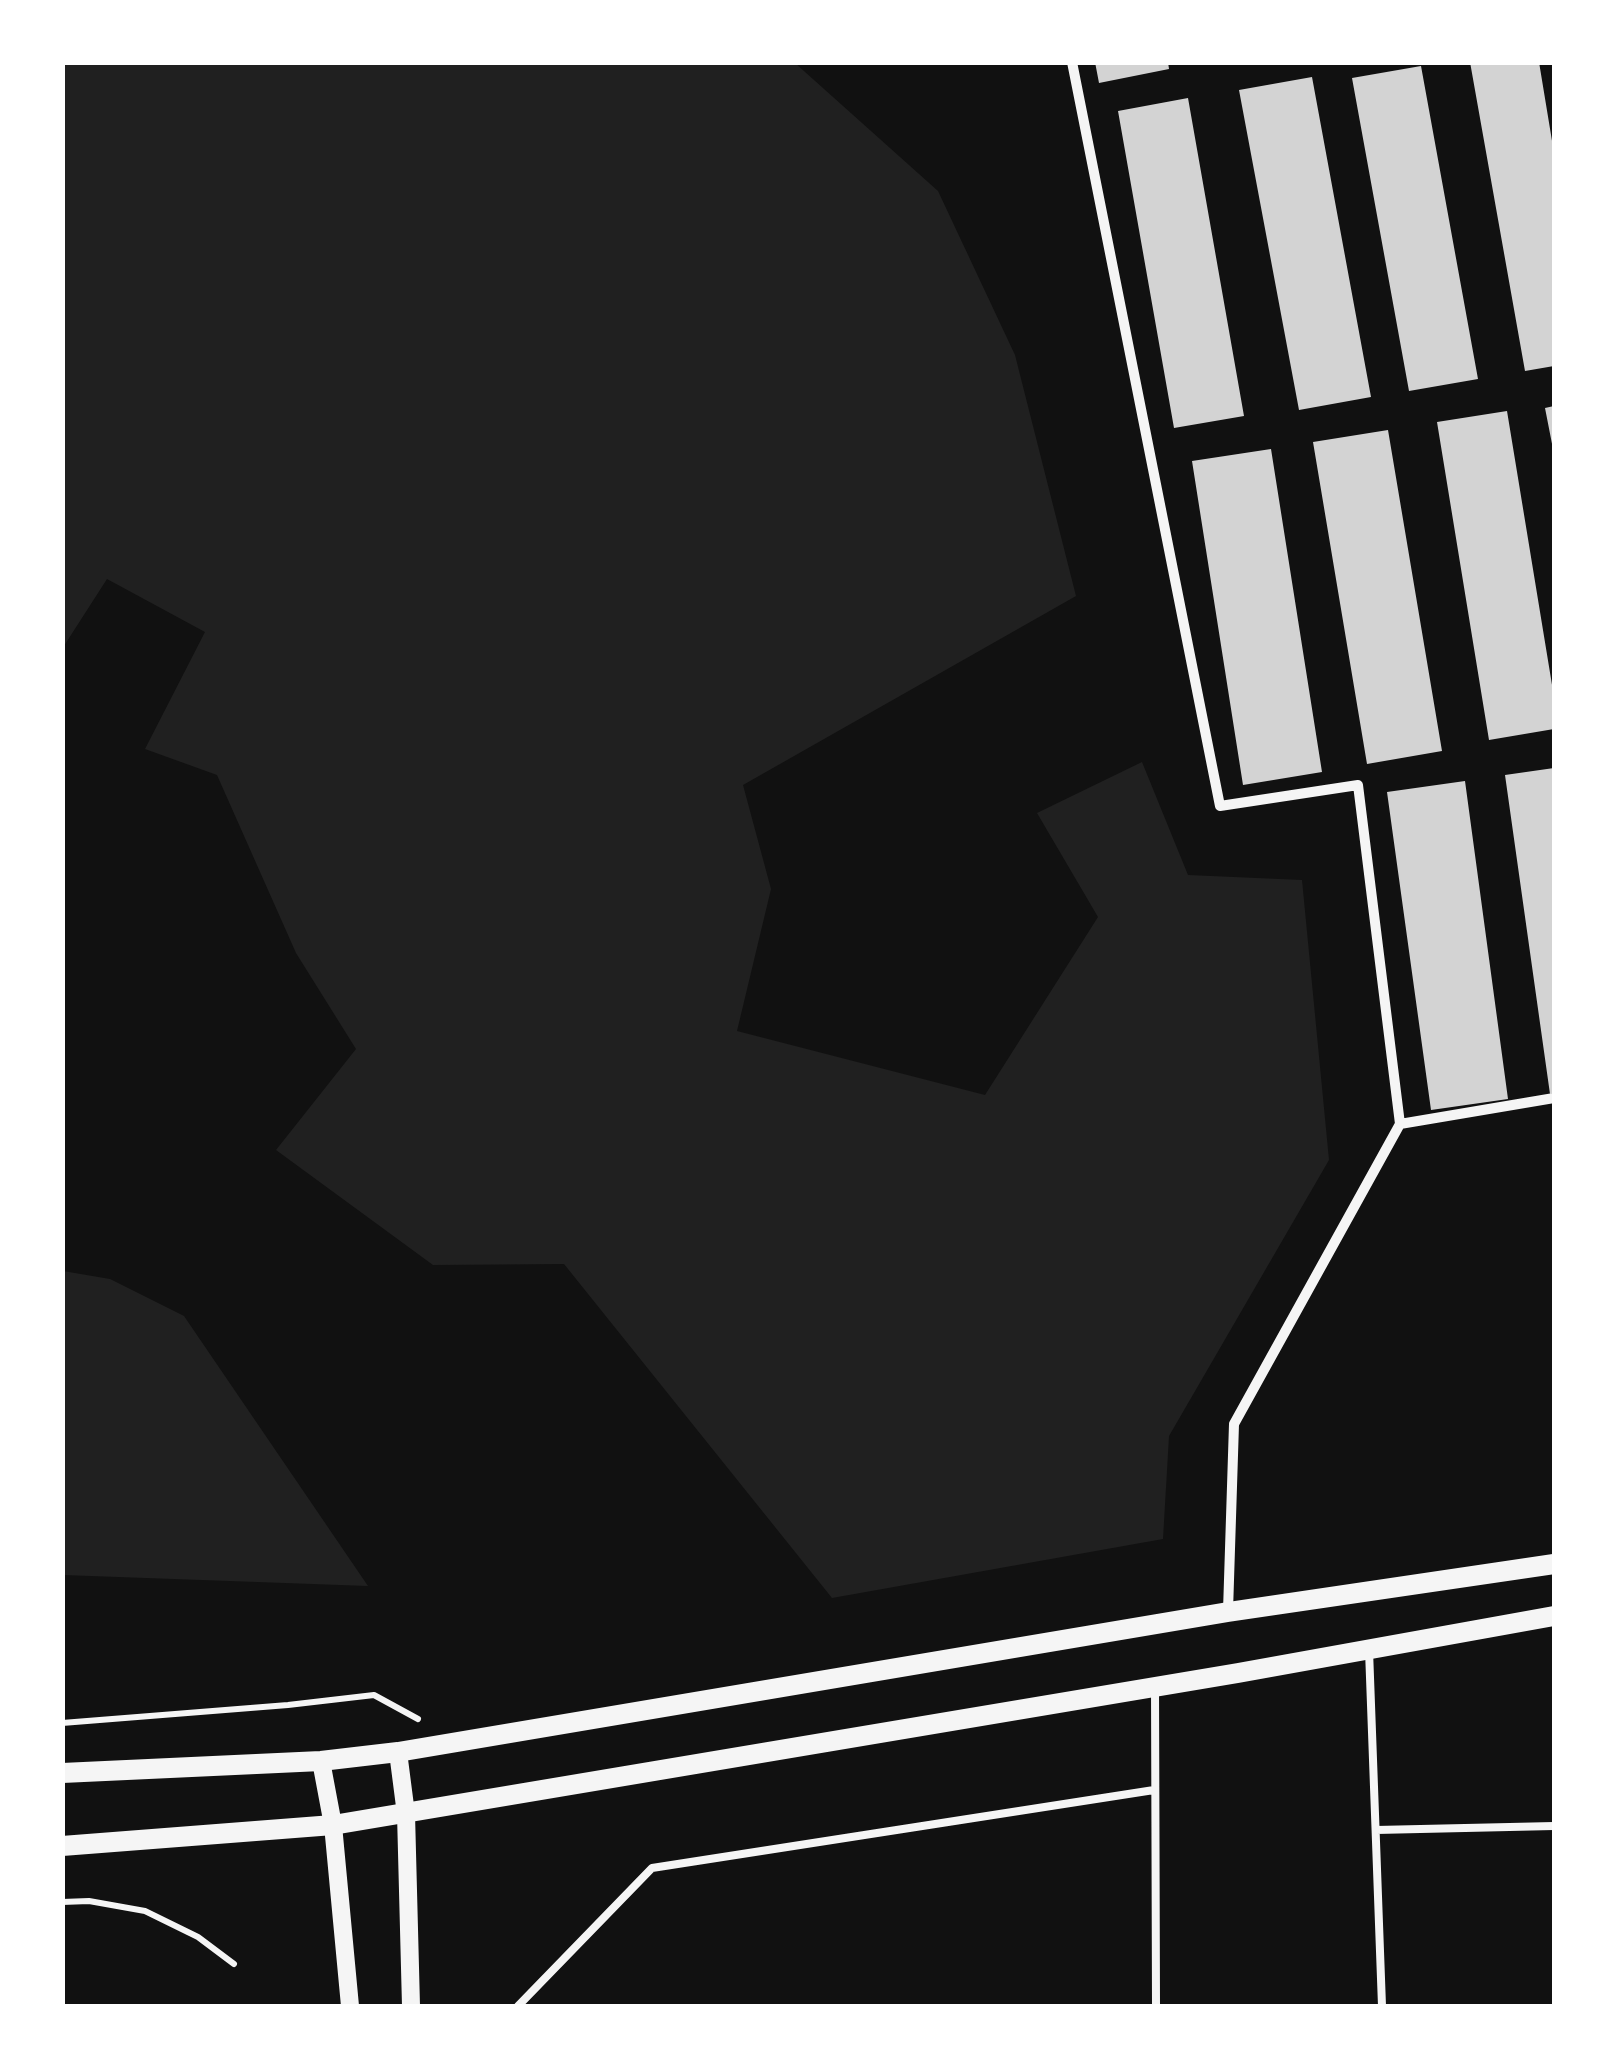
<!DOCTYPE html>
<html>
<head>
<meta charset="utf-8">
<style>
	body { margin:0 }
	#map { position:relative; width:1617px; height:2069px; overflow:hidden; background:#111; font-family:Roboto,sans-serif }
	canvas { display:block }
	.frame { position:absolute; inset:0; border:65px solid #fff; pointer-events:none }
</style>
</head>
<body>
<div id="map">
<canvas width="1617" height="2069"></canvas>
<div class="frame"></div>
</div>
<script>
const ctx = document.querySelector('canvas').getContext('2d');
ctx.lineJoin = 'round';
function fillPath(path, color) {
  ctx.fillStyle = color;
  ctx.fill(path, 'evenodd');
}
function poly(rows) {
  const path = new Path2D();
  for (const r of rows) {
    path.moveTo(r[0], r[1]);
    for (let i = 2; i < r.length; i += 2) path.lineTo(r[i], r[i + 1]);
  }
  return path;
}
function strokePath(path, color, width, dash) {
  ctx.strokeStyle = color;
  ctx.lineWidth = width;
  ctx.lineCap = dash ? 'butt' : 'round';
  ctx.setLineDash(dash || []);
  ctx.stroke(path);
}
fillPath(poly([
	[230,62,795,63,938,191,1015,355,1076,596,743,785,771,889,737,1031,985,1095,1098,917,1037,813,1142,762,1188,875,1302,880,1329,1160,1169,1436,1163,1539,832,1598,564,1264,433,1265,276,1150,356,1049,296,953,217,775,145,749,205,632,107,579,62,649,63,63],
	[63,1271,110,1279,184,1316,368,1586,63,1575]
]), '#202020');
fillPath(poly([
	[1095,62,1168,62,1169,69,1099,83],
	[1470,62,1539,62,1554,153,1554,366,1525,371],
	[1421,66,1478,379,1409,391,1352,78],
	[1312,77,1371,397,1299,410,1239,90],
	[1188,98,1244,416,1174,428,1118,111],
	[1554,406,1554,449,1553,449,1545,408],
	[1507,411,1554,697,1554,729,1489,740,1437,422],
	[1388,430,1442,751,1367,764,1313,442],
	[1271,449,1322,772,1243,785,1192,461],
	[1554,768,1554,1093,1550,1094,1505,775],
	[1465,781,1508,1099,1431,1110,1387,792]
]), '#d3d3d3');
strokePath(poly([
	[62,1723,288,1705,374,1695,418,1719],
	[62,1902,89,1901,145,1911,198,1937,234,1964]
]), '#f5f5f5', 6);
strokePath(poly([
	[1369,1650,1382,2006],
	[1155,1687,1156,2006],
	[1376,1830,1554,1826],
	[518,2006,652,1868,1154,1790]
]), '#f5f5f5', 8);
strokePath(poly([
	[1072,62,1220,806,1358,785,1400,1124],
	[1228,1611,1234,1424,1400,1124,1554,1098]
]), '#f5f5f5', 10);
strokePath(poly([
	[398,1752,406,1814,411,2006],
	[321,1761,333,1825,350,2006]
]), '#f5f5f5', 18);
strokePath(poly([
	[62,1773,321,1761,398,1752,1228,1612,1554,1564],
	[62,1846,333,1825,1238,1673,1554,1616]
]), '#f5f5f5', 20);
</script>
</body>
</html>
